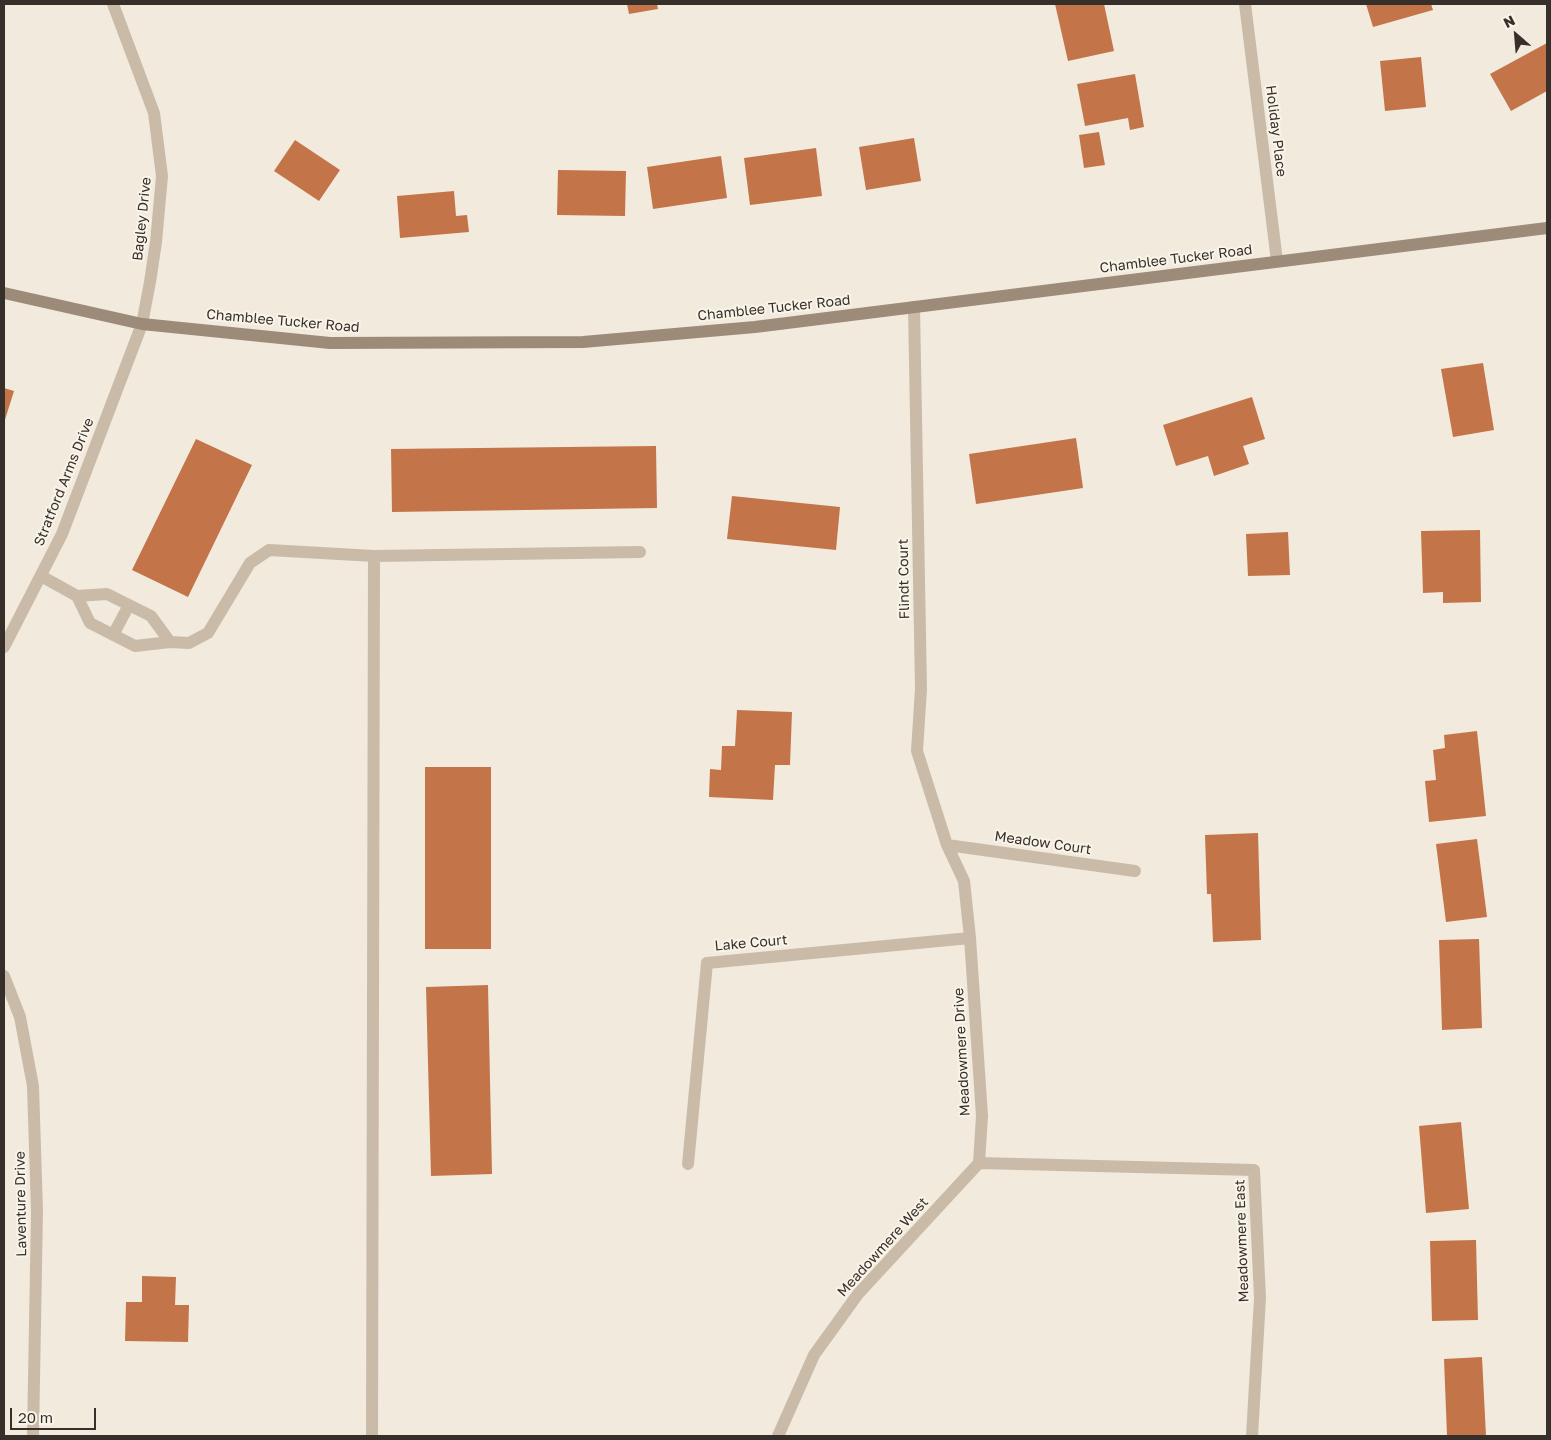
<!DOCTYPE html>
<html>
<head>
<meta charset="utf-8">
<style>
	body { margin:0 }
	#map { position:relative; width:1551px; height:1440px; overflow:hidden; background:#f2eadd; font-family:"Golos Text",sans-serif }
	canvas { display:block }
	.frame { position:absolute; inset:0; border:5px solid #372f29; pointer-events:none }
	.north { position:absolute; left:1491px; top:10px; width:50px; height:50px; -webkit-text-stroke:4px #f9f4e9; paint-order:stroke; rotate:333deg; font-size:14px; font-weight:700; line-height:20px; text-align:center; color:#372f29 }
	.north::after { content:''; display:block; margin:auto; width:18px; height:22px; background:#372f29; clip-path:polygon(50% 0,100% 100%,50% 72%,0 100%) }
	.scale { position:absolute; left:10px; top:1408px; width:86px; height:22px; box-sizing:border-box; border:2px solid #372f29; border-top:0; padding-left:6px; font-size:15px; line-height:18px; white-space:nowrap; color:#372f29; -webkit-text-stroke:4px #f9f4e9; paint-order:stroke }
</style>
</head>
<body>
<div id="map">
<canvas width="1551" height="1440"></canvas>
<div class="frame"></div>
<div class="north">N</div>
<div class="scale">20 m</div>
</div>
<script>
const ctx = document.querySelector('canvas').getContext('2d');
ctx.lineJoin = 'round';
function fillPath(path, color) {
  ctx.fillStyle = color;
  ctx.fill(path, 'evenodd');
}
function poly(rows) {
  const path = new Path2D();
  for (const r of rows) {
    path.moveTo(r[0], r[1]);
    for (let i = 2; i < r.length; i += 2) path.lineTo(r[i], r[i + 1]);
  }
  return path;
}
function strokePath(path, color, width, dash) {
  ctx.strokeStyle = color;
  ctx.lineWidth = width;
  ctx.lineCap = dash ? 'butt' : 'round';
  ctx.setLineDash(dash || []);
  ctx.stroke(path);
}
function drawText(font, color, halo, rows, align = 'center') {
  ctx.font = font + ' "Golos Text",sans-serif';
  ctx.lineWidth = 4;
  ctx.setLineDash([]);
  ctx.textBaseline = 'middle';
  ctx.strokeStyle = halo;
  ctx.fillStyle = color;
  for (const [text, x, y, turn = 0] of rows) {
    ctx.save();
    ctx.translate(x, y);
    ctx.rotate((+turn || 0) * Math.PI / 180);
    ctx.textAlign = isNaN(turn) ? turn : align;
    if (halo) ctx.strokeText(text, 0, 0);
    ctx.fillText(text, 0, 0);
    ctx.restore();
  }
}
fillPath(poly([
	[627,4,657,4,658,9,629,14],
	[1055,4,1104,4,1114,51,1068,61],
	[1366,4,1431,4,1433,10,1373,27],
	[1547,43,1547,91,1511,111,1490,74],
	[1421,57,1426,107,1385,111,1380,61],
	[1135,74,1144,127,1130,130,1128,118,1085,126,1077,84],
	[1099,132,1105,165,1084,168,1079,135],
	[914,138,921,181,866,190,859,147],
	[295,140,340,170,319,201,274,171],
	[816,148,822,196,750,205,744,158],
	[721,156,727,198,653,209,647,167],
	[558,170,626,171,625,216,557,215],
	[454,191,456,216,467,215,469,232,400,238,397,196],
	[1483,363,1494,430,1453,437,1441,369],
	[4,388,14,391,4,423],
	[1252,397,1265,439,1243,446,1249,464,1214,476,1208,456,1176,466,1163,425],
	[1076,438,1083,488,976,504,969,454],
	[196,439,252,465,188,597,132,570],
	[656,446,657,508,392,512,391,449],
	[732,496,840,507,836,550,727,539],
	[1480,530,1481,602,1443,603,1443,592,1423,593,1421,531],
	[1288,532,1290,575,1248,576,1246,534],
	[737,710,792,712,790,765,775,765,773,800,709,797,710,769,721,770,722,746,735,746],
	[1477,731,1486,816,1429,822,1425,781,1436,780,1433,750,1445,748,1444,735],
	[425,767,491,767,491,949,425,949],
	[1258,833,1261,940,1213,942,1211,894,1207,894,1205,835],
	[1477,839,1487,917,1446,922,1436,844],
	[1479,939,1482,1028,1442,1030,1439,940],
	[488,985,492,1174,431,1176,426,987],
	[1461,1122,1469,1209,1426,1213,1419,1126],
	[1476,1240,1478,1320,1432,1321,1430,1241],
	[142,1276,176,1277,175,1305,189,1305,188,1342,125,1341,126,1302,142,1302],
	[1482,1357,1486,1436,1447,1436,1444,1359]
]), '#c37549');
strokePath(poly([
	[1245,4,1277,261],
	[914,307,921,689,917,751,947,845,964,881,970,938,982,1116,979,1163],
	[374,556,640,552],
	[41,576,77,596,107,594,151,616,170,642],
	[77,596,90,623,135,646,170,642,189,643,208,633,250,563,269,550,374,556,372,1436],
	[113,635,129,605],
	[4,647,62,534,142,324,150,282,156,242,162,176,154,113,113,4],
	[947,845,1135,871],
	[4,976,20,1017,33,1086,37,1211,33,1436],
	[979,1163,1254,1170,1260,1298,1252,1436],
	[688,1164,707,963,970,938],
	[778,1436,814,1355,858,1294,979,1163]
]), '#cabba9', 12);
strokePath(poly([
	[4,293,142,324,330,343,583,342,755,327,1547,228]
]), '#9d8b7a', 12);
drawText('14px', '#372f29', '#f9f4e9', [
	["Holiday Place",1276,131,83],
	["Bagley Drive",142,219,-84],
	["Chamblee Tucker Road",1176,259,-7],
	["Chamblee Tucker Road",774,308,-6],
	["Chamblee Tucker Road",283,321,5],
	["Stratford Arms Drive",64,482,-68],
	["Flindt Court",904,579,-91],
	["Meadow Court",1043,843,8],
	["Lake Court",751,943,-5],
	["Meadowmere Drive",962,1052,-93],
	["Laventure Drive",21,1204,-91],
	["Meadowmere East",1242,1241,-92],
	["Meadowmere West",883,1247,-48]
]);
</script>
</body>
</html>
